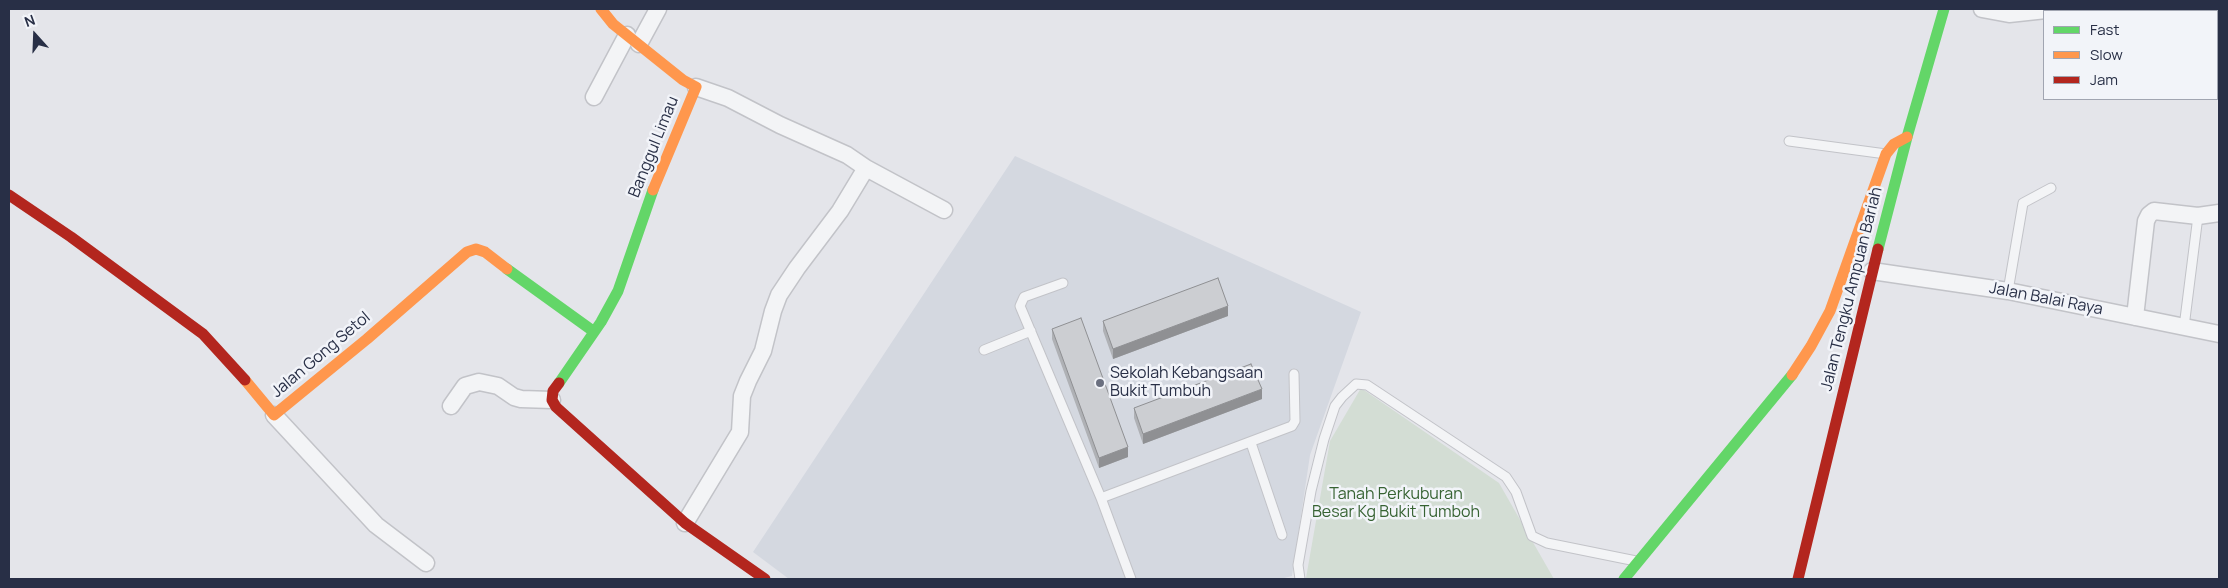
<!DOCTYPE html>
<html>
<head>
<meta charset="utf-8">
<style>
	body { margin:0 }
	#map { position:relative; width:2228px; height:588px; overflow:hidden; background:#e4e5ea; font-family:Manrope,sans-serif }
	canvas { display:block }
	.frame { position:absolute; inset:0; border:10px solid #282f46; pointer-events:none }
	.legend { position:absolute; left:2043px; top:10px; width:175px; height:90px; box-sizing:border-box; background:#f2f4f9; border:1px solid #a1a5b1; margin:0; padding:6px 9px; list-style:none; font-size:15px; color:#282f46 }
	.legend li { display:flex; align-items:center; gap:10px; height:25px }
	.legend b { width:25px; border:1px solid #a1a5b1 }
	.north { position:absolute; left:10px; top:10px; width:50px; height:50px; -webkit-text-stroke:4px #f2f4f9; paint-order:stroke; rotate:340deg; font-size:14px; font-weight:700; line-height:20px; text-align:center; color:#282f46 }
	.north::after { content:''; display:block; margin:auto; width:18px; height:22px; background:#282f46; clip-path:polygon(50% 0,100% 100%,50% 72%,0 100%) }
</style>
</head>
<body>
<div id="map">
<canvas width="2228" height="588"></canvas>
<div class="frame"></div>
<ul class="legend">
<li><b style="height:6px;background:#63d668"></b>Fast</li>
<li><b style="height:6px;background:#ff974d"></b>Slow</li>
<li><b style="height:6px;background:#b3261e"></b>Jam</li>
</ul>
<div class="north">N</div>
</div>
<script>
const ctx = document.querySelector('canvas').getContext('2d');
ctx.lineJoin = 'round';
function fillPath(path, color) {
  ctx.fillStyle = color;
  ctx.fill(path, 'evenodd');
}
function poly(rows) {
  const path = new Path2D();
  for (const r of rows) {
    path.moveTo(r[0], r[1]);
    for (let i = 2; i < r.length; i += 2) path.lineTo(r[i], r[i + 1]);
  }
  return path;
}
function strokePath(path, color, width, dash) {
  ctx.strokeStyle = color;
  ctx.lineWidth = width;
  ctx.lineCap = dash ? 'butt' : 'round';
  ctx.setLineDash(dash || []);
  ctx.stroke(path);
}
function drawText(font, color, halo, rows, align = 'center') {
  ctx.font = font + ' Manrope,sans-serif';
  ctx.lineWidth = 5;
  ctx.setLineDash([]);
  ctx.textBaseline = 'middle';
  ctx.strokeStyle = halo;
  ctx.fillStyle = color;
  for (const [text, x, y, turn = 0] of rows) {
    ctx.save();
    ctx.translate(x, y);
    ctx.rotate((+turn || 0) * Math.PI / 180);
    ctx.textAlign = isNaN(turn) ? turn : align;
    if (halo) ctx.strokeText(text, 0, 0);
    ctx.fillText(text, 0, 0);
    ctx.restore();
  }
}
fillPath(poly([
	[1015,156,1361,312,1310,455,1292,576,1280,579,789,579,753,552]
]), '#d4d8e0');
fillPath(poly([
	[1361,388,1499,483,1554,579,1306,578,1330,441]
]), '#d3ddd4');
const lane = poly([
	[1789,141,1886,154],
	[1063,283,1024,297,1020,306,1101,498,1131,579],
	[2008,291,2023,203,2051,188],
	[2184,327,2198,216],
	[984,350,1031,331],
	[1251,443,1282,535],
	[1101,498,1292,426,1295,421,1294,374],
	[1300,579,1298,565,1311,491,1324,439,1335,406,1342,397,1356,384,1367,385,1506,477,1516,492,1532,536,1547,543,1636,561]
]);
const street = poly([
	[1982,9,2009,14,2055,9],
	[639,44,658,9],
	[696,87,728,98,780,125,847,155,866,168],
	[594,97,627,35],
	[1872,271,2008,291,2219,334],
	[2135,317,2146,221,2149,215,2154,211,2198,216,2219,213],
	[451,406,465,386,479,382,498,386,514,397,521,399,552,400],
	[274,415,376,525,426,563],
	[685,523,740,432,742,396,748,381,763,351,773,311,779,295,797,268,840,211,866,168,944,210]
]);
strokePath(lane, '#c2c3c8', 11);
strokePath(street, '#c2c3c8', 19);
strokePath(lane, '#f3f4f6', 9);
strokePath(street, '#f3f4f6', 16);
strokePath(poly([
	[1878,249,1907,137,1944,9],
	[507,269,593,331],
	[559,383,601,322,618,291,653,190],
	[1624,579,1792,375]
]), '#63d668', 11);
strokePath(poly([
	[601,9,613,24,683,80,696,87,653,190],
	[1792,375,1811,346,1830,311,1886,154,1894,144,1907,137],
	[245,380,274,415,367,339,467,252,476,249,485,252,507,269]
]), '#ff974d', 11);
strokePath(poly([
	[9,195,71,237,203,334,245,380],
	[559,383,553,391,552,400,556,407,685,523,765,579],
	[1798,579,1878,249]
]), '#b3261e', 11);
fillPath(poly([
	[1228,316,1113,359,1103,331,1103,321],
	[1052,329,1128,457,1099,468,1052,339],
	[1262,399,1143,444,1134,418,1134,408]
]), '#afb1b5');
fillPath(poly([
	[1228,306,1228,316,1113,359,1113,349],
	[1262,389,1262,399,1143,444,1143,434],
	[1128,447,1128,457,1099,468,1099,458]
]), '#8f9093');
const building = poly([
	[1218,278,1228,306,1113,349,1103,321,1218,278],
	[1081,318,1128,447,1099,458,1052,329,1081,318],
	[1251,364,1262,389,1143,434,1134,408,1251,364]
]);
fillPath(building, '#ccced2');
strokePath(building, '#8f9093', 1);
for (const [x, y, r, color] of [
	[1100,383,5,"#6a6f7f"]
]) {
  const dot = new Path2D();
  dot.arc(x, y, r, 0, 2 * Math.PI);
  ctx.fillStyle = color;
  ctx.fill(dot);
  strokePath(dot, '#f2f4f9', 2);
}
drawText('16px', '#282f46', '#f2f4f9', [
	["Banggul Limau",654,147,-68],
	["Jalan Tengku Ampuan Bariah",1852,289,-76],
	["Jalan Balai Raya",2046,299,11],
	["Jalan Gong Setol",321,355,-40]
]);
drawText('16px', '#282f46', '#f2f4f9', [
	["Sekolah Kebangsaan",1110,374],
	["Bukit Tumbuh",1110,392]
], 'left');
drawText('16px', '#376333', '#f2f4f9', [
	["Tanah Perkuburan",1396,495],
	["Besar Kg Bukit Tumboh",1396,513]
]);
</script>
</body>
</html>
